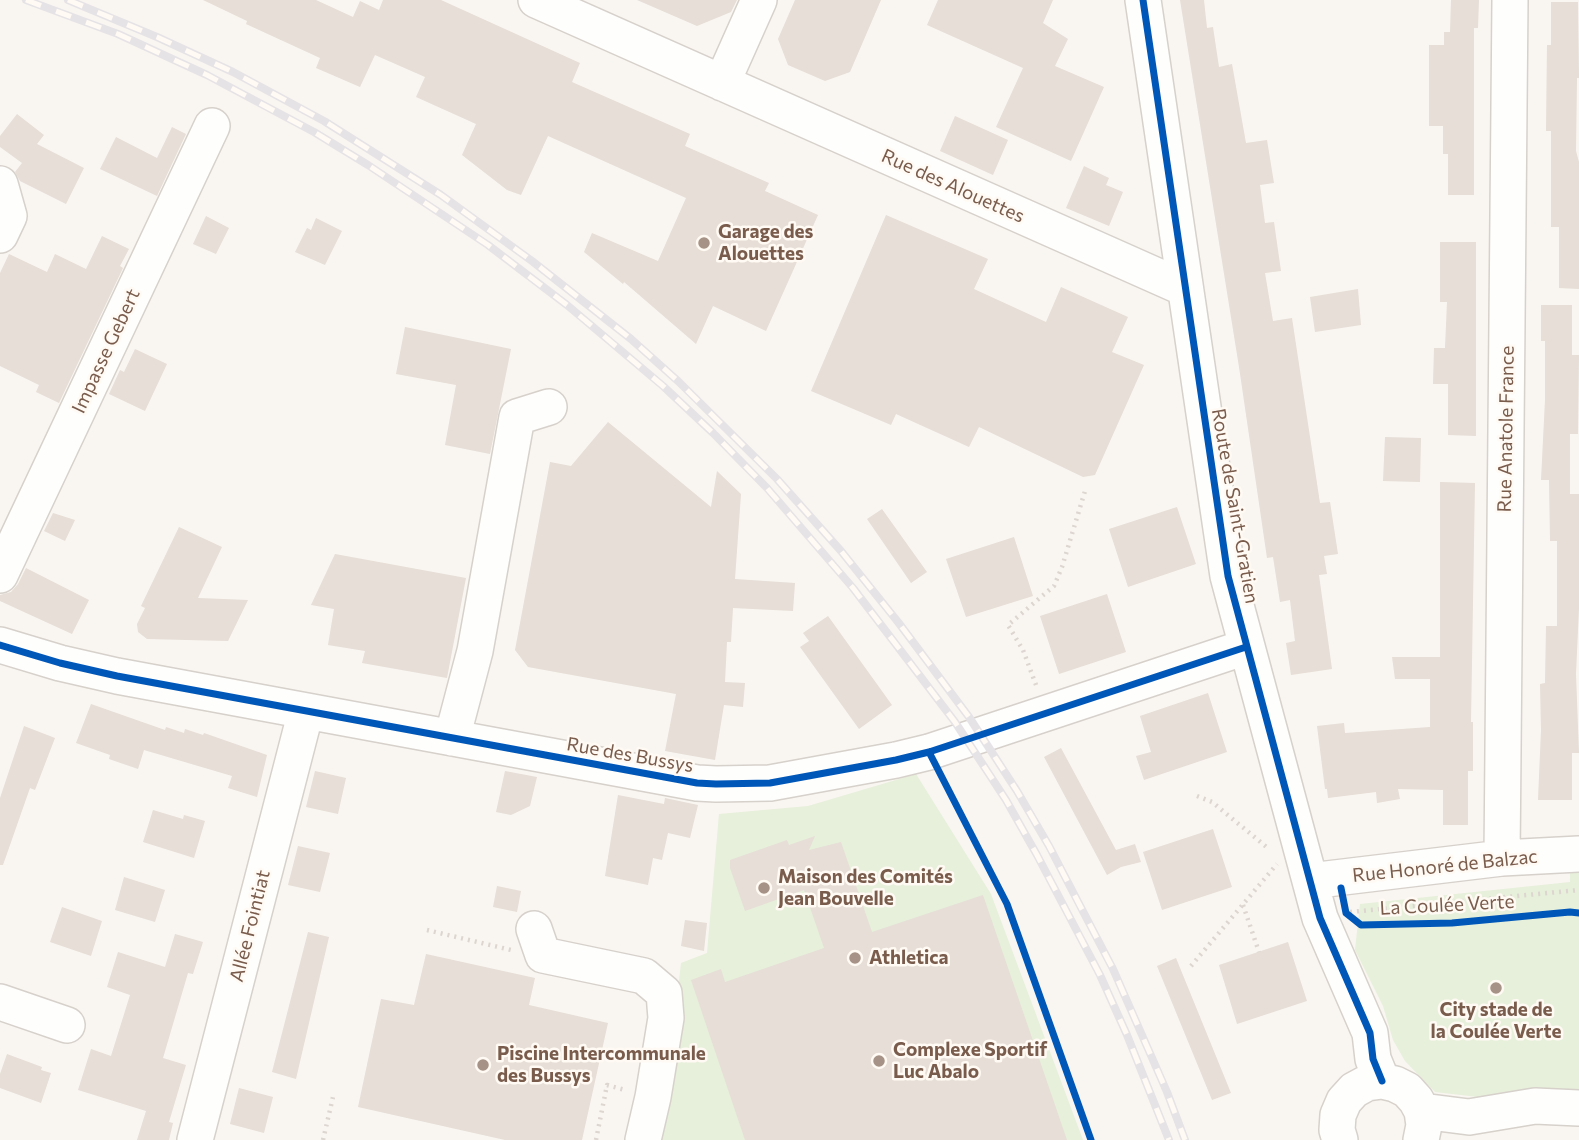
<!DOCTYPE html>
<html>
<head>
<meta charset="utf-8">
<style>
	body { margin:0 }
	canvas { display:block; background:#f9f5f0 }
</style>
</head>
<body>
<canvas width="1579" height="1140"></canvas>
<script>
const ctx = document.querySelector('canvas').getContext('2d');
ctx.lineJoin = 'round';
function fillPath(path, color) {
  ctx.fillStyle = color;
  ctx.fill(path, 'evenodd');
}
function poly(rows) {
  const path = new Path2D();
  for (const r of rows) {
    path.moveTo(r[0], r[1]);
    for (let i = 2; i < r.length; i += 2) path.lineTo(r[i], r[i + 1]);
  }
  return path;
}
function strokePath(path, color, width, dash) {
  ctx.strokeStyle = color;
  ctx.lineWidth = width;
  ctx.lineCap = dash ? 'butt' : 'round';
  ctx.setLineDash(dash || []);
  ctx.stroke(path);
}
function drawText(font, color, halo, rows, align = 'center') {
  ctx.font = font + ' Commissioner,sans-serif';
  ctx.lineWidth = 5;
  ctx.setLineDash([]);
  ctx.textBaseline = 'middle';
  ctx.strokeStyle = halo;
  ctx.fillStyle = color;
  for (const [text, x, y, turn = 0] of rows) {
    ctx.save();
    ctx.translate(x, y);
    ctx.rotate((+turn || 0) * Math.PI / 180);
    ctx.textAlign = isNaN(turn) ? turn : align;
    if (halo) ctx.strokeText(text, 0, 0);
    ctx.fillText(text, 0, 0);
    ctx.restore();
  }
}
fillPath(poly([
	[916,774,991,894,1083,1140,661,1140,681,963,707,953,719,814,808,806],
	[1570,861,1579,862,1579,1089,1478,1097,1435,1092,1405,1061,1393,1040,1383,1006,1355,950,1360,904,1570,882]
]), '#e7f0db');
fillPath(poly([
	[203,0,316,0,353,17,360,1,379,10,383,0,441,0,580,63,572,82,690,134,685,146,769,183,765,191,818,215,766,331,713,306,696,344,624,282,623,284,584,252,592,233,658,261,686,198,548,136,521,195,507,190,462,155,476,124,416,97,425,77,375,55,360,87,316,68,320,58,246,24,247,21],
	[637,0,737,0,731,12,697,26],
	[795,0,881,0,850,72,825,81,788,65,778,39],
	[938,0,1053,0,1043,23,1068,39,1055,66,1104,87,1071,161,996,127,1023,68,927,25],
	[1180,0,1204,0,1207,28,1213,27,1219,67,1232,64,1246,143,1267,140,1274,183,1260,185,1265,223,1274,222,1281,271,1265,273,1273,321,1292,318,1320,503,1330,502,1338,554,1324,556,1327,574,1319,575,1332,669,1291,675,1286,643,1295,641,1290,600,1280,602,1273,557,1267,558,1239,367],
	[1451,0,1479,0,1478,28,1474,28,1474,195,1448,195,1448,154,1443,154,1443,126,1429,126,1429,45,1444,45,1444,32,1450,32],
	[1551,2,1578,2,1579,78,1577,78,1576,151,1579,162,1579,289,1559,288,1559,227,1551,227,1551,131,1546,131,1547,45,1551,45],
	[17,114,44,135,37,144,84,168,66,204,20,181,15,172,22,163,0,147,0,136],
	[955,116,1008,140,993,175,940,151],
	[172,127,186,134,157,196,100,169,116,137,157,158],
	[1084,166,1109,178,1106,185,1123,192,1109,226,1066,208],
	[886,215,988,259,974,289,1046,322,1061,287,1128,317,1112,352,1144,365,1095,475,1083,477,979,427,969,447,896,414,891,425,811,391],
	[206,216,229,228,216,254,193,244],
	[316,218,342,231,325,265,295,252,307,228,311,230],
	[102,236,129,249,120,266,123,268,59,403,36,392,39,385,0,366,0,273,9,254,47,272,55,254,86,269],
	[1440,242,1476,242,1476,436,1448,435,1448,384,1433,384,1434,348,1445,348,1447,302,1440,302],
	[1358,289,1361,325,1315,332,1310,297],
	[1541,305,1572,305,1572,355,1579,355,1578,434,1570,434,1570,494,1579,494,1579,608,1576,674,1579,753,1572,753,1572,800,1538,800,1541,730,1540,684,1545,683,1546,626,1557,626,1557,541,1550,541,1549,480,1541,480,1545,400,1545,341,1541,341],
	[405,327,511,349,490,454,445,445,456,385,396,374],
	[135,349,167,364,145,411,109,394,120,370,124,372],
	[608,422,711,507,717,471,741,494,735,579,795,583,793,611,733,608,731,642,727,642,725,682,745,683,743,707,724,705,715,760,665,751,676,694,528,667,515,650,550,462,571,466],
	[1385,437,1421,438,1420,482,1383,481],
	[1440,482,1475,483,1471,722,1473,722,1473,771,1468,771,1468,825,1443,825,1443,790,1398,789,1400,799,1377,803,1376,792,1328,798,1327,789,1325,789,1317,726,1344,723,1345,733,1430,727,1430,679,1395,679,1392,657,1440,657],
	[1177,507,1196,564,1128,587,1109,529],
	[882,509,927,572,911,583,867,519],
	[53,513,75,520,65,541,44,531],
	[179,527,222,547,198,598,248,600,228,641,147,639,138,632,137,624,145,608,141,606],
	[1014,537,1033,596,966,617,946,559],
	[335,554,466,578,447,678,362,663,365,651,328,645,334,609,311,605],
	[26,568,89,600,72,634,0,601,0,595,11,592,18,584],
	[1107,594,1126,652,1059,674,1040,616],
	[828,616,892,705,859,729,800,647,809,641,803,633],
	[1208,693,1227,752,1144,780,1136,756,1151,752,1140,716],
	[91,704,165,730,166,727,184,733,185,729,203,735,204,733,267,755,257,797,228,788,232,776,144,750,138,769,109,759,110,755,76,743],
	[24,726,55,738,35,790,30,788,3,865,0,865,0,798],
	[1061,748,1116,850,1135,844,1141,862,1121,867,1107,875,1044,757],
	[315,771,346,778,338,814,306,807],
	[505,771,537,777,530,806,511,815,496,812],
	[618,795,664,804,665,798,698,805,690,838,668,833,662,860,653,858,648,885,605,876],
	[153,810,183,819,184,815,205,821,194,858,143,842],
	[1213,829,1232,887,1162,910,1143,852],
	[815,836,809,850,841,842,872,932,983,895,1067,1140,745,1140,691,980,721,969,725,982,824,948,804,890,745,911,730,868,730,860,787,840,789,845],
	[298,846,330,853,320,892,288,885],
	[124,877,165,890,155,922,115,910],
	[497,886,521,891,517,912,493,907],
	[62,907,102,921,91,956,50,942],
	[685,920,707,923,704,951,681,946],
	[308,932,329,937,296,1079,272,1072],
	[175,934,203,942,193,974,188,973,163,1058,186,1065,169,1122,173,1123,169,1140,137,1140,146,1111,78,1090,91,1049,111,1056,130,995,107,987,118,952,165,967],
	[1288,942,1307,1001,1237,1024,1219,965],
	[426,954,535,978,529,1005,608,1023,582,1140,505,1140,358,1107,381,999,414,1005],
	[1176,958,1231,1093,1212,1100,1157,966],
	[7,1054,42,1067,41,1070,51,1073,41,1103,0,1088,0,1074],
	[239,1088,273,1097,264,1133,230,1124]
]), '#e6ded7');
const minor = poly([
	[536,0,1184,288],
	[1143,0,1228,576,1320,918,1370,1033,1373,1059,1382,1081],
	[722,83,759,0],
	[0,184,9,216,0,235],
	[0,575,212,126],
	[0,645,60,663,117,676,697,783,716,784,770,783,896,760,929,752,1246,647],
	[452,738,475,651,517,417,549,407],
	[1502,858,1510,0],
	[1310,881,1502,858,1579,854],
	[534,929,543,955,644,976,664,993,666,1018,653,1097,643,1140],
	[0,1002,67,1025],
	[1422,1111,1469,1117,1535,1106,1579,1108],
	[195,1140,306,711],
	[1340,1140,1337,1130,1338,1115,1344,1101,1354,1090,1367,1083,1382,1081,1395,1084,1407,1090,1416,1100,1422,1111,1424,1125,1421,1140]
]);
strokePath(minor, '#d7d1cb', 38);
strokePath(poly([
	[1036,685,1023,650,1008,625,1054,586,1062,567,1085,491],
	[1197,796,1212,802,1269,849],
	[1243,905,1259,952],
	[1350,912,1579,890],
	[427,930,511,950],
	[1191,966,1277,864],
	[323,1140,333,1097],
	[596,1140,607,1085,625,1090]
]), '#dcd5d0', 4.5, [2, 5]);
strokePath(minor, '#fefefd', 35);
const rail = poly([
	[26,0,118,34,207,75,314,132,368,165,488,245,567,305,663,386,713,433,767,488,853,588,955,722,1006,800,1037,855,1100,975,1127,1035,1169,1140],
	[68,0,157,37,233,72,324,121,441,195,532,261,631,339,679,382,777,479,841,551,898,622,969,717,1017,791,1049,846,1113,969,1167,1092,1185,1140]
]);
strokePath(rail, '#e6e3e7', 8);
strokePath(rail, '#fffaf3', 5, [16]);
strokePath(poly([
	[1143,0,1228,576,1320,918,1370,1033,1373,1059,1382,1081],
	[0,645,60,663,117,676,697,783,716,784,770,783,896,760,929,752,1246,647],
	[929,752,1007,904,1091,1140],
	[1341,888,1346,913,1361,925,1452,923,1570,912,1579,913]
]), '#0057b8', 7);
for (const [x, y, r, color] of [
	[704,243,7,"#a69286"],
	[764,888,7,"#a69286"],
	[855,958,7,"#a69286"],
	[1496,988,7,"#a69286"],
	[879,1061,7,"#a69286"],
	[483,1065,7,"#a69286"]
]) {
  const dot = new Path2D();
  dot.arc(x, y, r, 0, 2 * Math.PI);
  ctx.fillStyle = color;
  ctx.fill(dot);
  strokePath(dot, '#fffaf3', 2.5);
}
drawText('19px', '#7a5c4d', '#fffaf3', [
	["Rue des Alouettes",953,186,24],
	["Impasse Gebert",106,351,-65],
	["Rue Anatole France",1506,429,-89],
	["Route de Saint-Gratien",1235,506,80],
	["Rue des Bussys",630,755,10],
	["Rue Honoré de Balzac",1445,866,-6],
	["La Coulée Verte",1447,905,-3],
	["Allée Fointiat",250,926,-76]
]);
drawText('bold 19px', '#7a5c4d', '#fffaf3', [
	["Garage des",718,232],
	["Alouettes",718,254],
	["Maison des Comités",778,877],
	["Jean Bouvelle",778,899],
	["Athletica",869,958],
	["City stade de",1496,1010,"center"],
	["la Coulée Verte",1496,1032,"center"],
	["Complexe Sportif",893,1050],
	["Luc Abalo",893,1072],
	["Piscine Intercommunale",497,1054],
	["des Bussys",497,1076]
], 'left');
</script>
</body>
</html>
